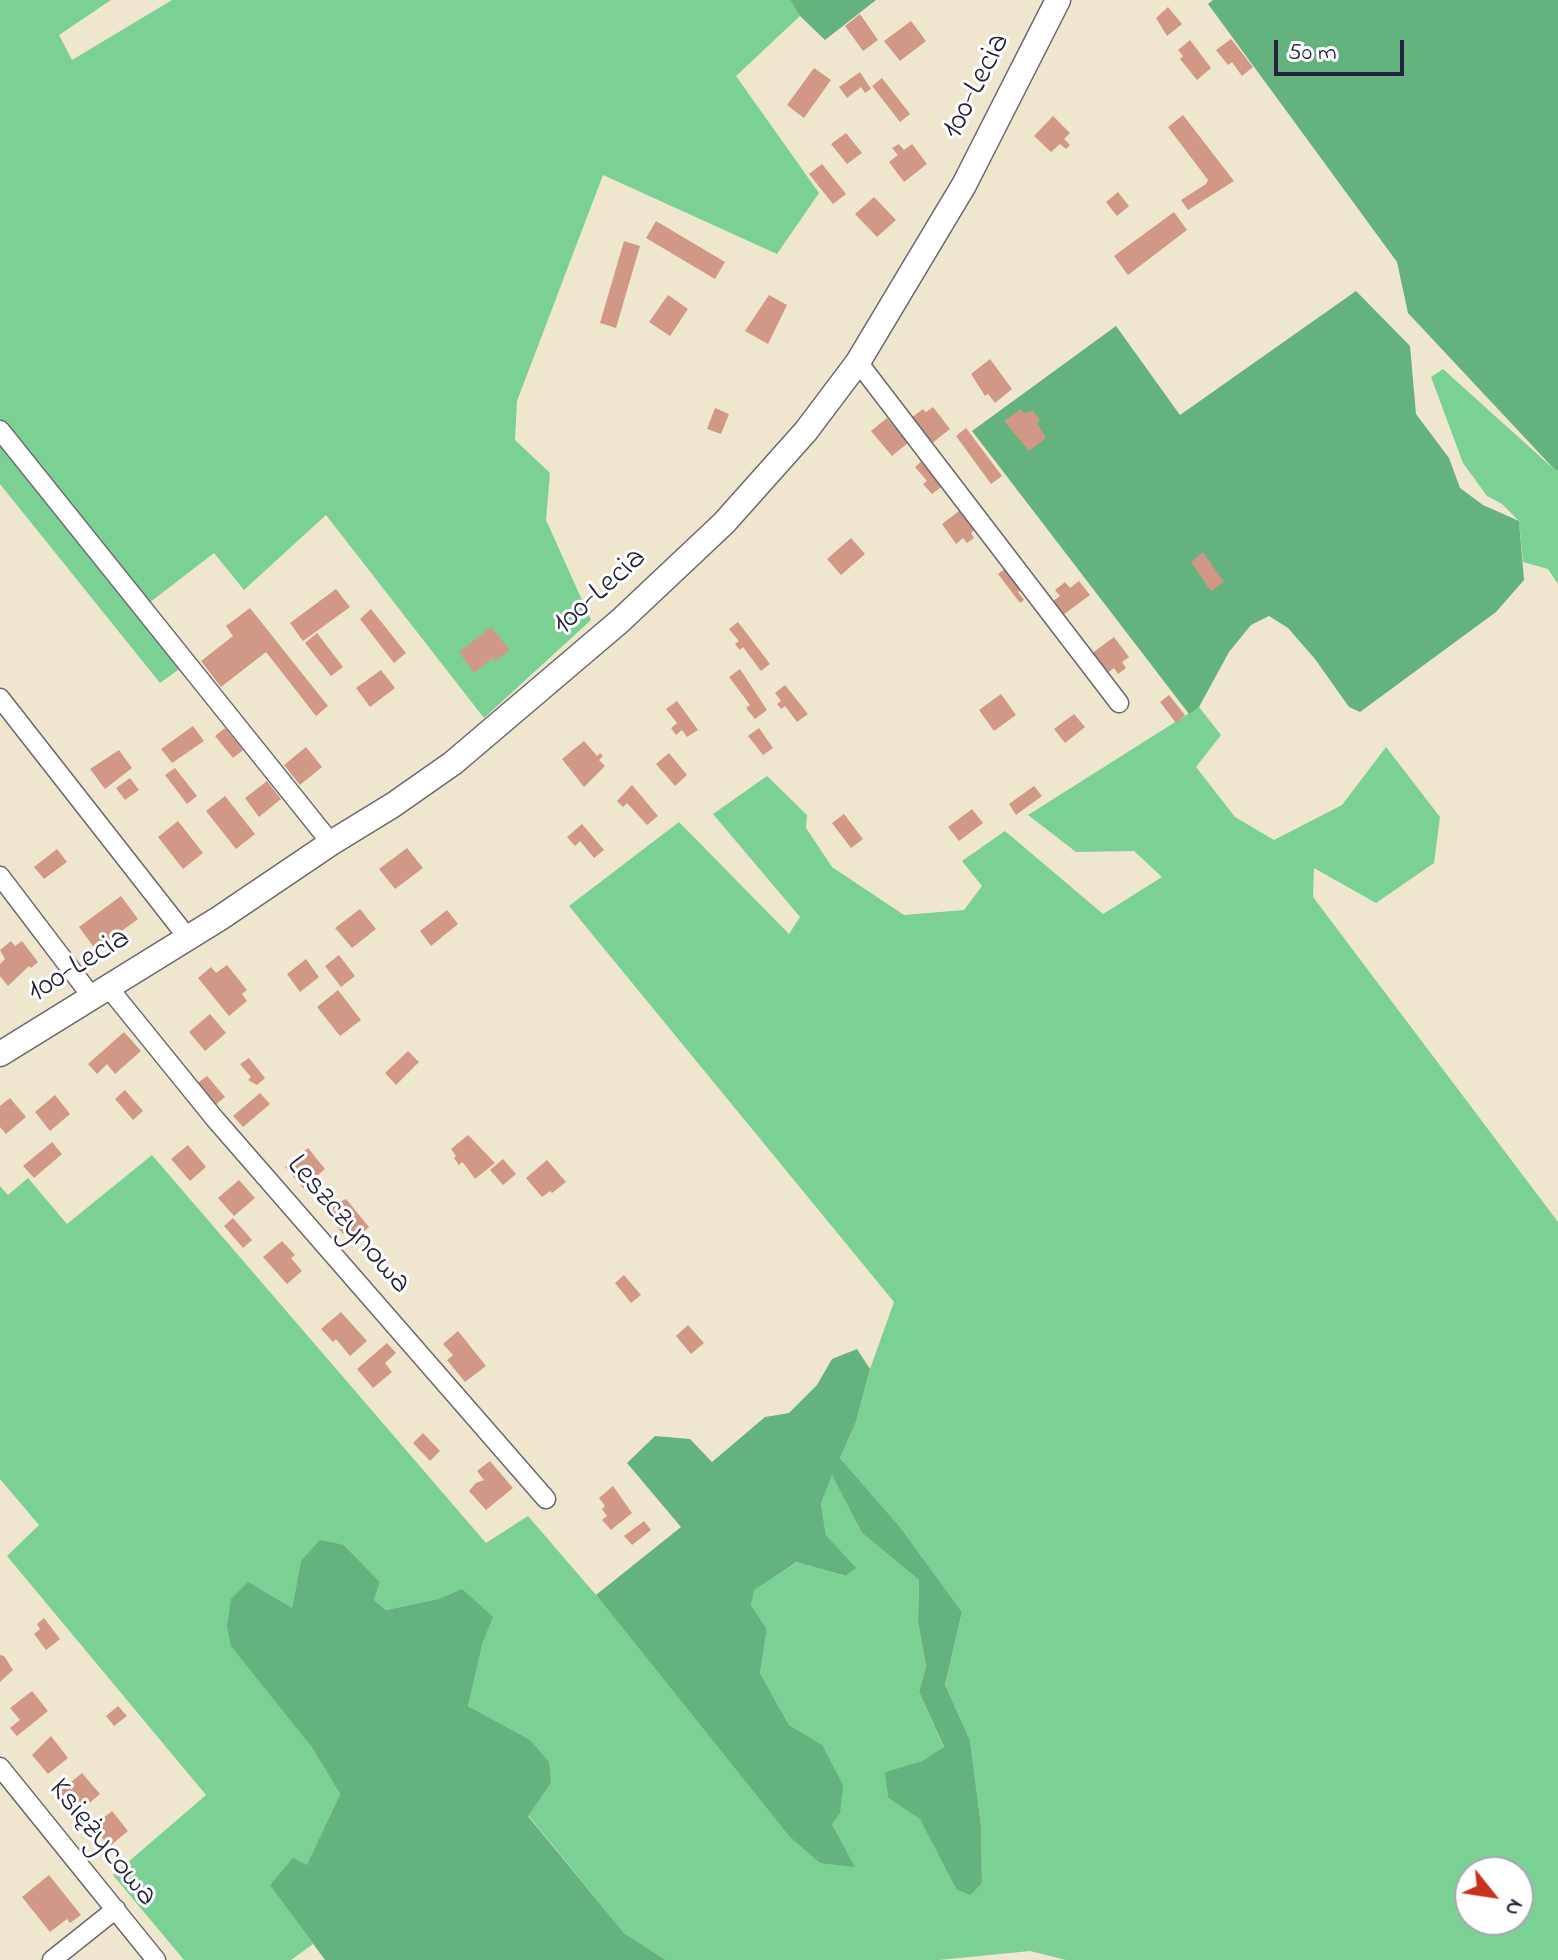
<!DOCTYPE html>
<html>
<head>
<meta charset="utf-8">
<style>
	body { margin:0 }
	#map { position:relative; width:1558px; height:1960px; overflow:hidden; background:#efe7cd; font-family:"Indie Flower",sans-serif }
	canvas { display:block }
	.north { position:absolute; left:1454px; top:1856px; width:80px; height:80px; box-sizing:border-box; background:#fff; border:2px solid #a7a7b1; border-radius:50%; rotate:120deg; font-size:22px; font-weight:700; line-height:32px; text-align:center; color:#22223b }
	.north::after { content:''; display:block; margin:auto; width:28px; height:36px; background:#c8321e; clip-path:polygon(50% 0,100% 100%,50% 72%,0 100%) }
	.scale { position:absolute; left:1274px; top:40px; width:130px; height:36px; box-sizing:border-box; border:4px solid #22223b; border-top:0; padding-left:10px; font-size:24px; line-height:28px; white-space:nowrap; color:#22223b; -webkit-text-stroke:6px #fff; paint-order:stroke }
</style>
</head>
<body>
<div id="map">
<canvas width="1558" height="1960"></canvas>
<div class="north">N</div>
<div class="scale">50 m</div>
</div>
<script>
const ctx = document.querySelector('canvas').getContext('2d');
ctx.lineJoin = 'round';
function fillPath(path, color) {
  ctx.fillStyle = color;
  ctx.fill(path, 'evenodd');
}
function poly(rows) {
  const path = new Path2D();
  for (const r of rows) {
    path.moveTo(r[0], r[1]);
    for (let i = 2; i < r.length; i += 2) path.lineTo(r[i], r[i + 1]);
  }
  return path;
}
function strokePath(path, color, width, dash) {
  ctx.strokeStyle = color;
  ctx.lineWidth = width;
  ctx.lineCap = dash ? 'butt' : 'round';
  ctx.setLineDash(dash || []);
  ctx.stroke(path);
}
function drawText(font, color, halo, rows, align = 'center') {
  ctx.font = font + ' "Indie Flower",sans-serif';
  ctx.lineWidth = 6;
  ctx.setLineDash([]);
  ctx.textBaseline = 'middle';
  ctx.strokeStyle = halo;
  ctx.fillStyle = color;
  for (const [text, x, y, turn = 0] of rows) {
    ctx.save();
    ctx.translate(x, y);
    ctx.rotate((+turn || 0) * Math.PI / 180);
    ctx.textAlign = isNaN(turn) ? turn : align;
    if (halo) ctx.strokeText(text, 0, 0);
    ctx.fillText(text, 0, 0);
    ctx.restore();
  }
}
fillPath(poly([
	[0,0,111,0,59,35,72,60,172,0,790,0,800,16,736,76,819,193,777,254,603,175,517,401,515,440,550,473,546,520,591,620,484,718,326,515,244,590,214,553,149,603,189,662,160,683,0,484],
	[1443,369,1556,471,1558,470,1558,584,1548,569,1523,562,1519,521,1502,504,1487,496,1463,463,1431,377],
	[1199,707,1221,735,1196,767,1235,817,1274,840,1342,805,1386,747,1440,817,1434,863,1376,903,1314,868,1313,897,1558,1222,1558,1960,1066,1960,1030,1951,939,1960,666,1960,624,1933,528,1815,551,1783,529,1739,468,1706,481,1644,462,1589,438,1599,386,1610,374,1600,380,1582,344,1545,301,1561,292,1609,311,1746,340,1794,307,1866,270,1884,313,1944,291,1960,184,1960,113,1875,206,1795,7,1556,39,1525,0,1479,0,1186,8,1195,28,1178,67,1224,152,1155,486,1543,528,1516,596,1595,788,1835,854,1866,832,1824,822,1746,789,1725,760,1673,767,1629,751,1605,753,1590,798,1562,844,1576,855,1568,826,1535,821,1504,832,1474,862,1533,919,1580,918,1622,926,1666,919,1692,944,1748,922,1761,886,1772,888,1798,920,1818,956,1889,982,1883,981,1826,970,1740,945,1685,962,1612,900,1527,840,1458,856,1422,870,1369,894,1302,569,906,679,822,789,934,800,917,713,814,767,776,807,815,806,828,832,867,904,915,964,910,982,886,962,861,1005,831,1103,914,1162,877,1134,851,1076,852,1028,815],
	[1470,1872,1518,1872,1518,1920,1470,1920]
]), '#7bd093');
fillPath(poly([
	[790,0,876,0,825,40,800,16],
	[1213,0,1558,0,1558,470,1556,471,1408,313,1397,262,1208,4],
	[1356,291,1410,346,1416,414,1449,458,1460,488,1483,505,1519,521,1524,580,1496,612,1360,712,1349,707,1315,659,1288,628,1269,616,1251,625,1229,652,1199,707,1189,714,972,431,1116,326,1180,415],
	[857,1349,870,1369,856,1422,840,1458,900,1527,962,1612,945,1685,970,1740,981,1826,982,1883,970,1895,956,1889,920,1819,888,1798,885,1772,922,1761,944,1747,919,1692,926,1666,918,1622,919,1580,862,1533,832,1475,821,1504,826,1535,856,1568,845,1576,797,1562,754,1590,751,1605,767,1629,760,1673,789,1725,822,1745,843,1785,840,1813,832,1824,855,1867,820,1863,788,1835,596,1595,681,1527,627,1463,655,1436,690,1439,712,1462,765,1417,789,1413,817,1385,832,1359],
	[320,1540,344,1545,380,1582,374,1600,386,1610,438,1599,462,1589,493,1617,482,1644,468,1706,529,1739,549,1762,551,1783,528,1816,624,1933,666,1960,325,1960,270,1885,293,1858,307,1865,340,1794,311,1746,231,1646,227,1627,231,1599,248,1582,292,1608,301,1561]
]), '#64b27d');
fillPath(poly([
	[1168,7,1182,24,1167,36,1156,18],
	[860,14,878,40,863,51,845,26],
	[911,21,926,41,900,61,884,41],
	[1231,39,1253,67,1242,76,1232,62,1228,65,1216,50],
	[1190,40,1211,68,1197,80,1180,59,1183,56,1178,50],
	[814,68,831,80,804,118,787,105],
	[860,72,871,89,865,93,861,87,847,98,839,87],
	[882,78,910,114,900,122,872,86],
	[1183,115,1234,181,1188,210,1181,200,1206,184,1208,180,1168,127],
	[1053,116,1070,133,1064,139,1070,145,1066,149,1060,144,1051,152,1034,136],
	[846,133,862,153,847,164,831,144],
	[899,144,904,150,912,144,927,164,904,182,889,162,898,155,892,148],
	[822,164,846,194,833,204,809,174],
	[1118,192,1129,206,1117,216,1106,202],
	[874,197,896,220,877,237,855,214],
	[1174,212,1187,230,1128,275,1114,256],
	[656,221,725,262,715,279,646,238],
	[624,241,640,246,616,328,600,323],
	[668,295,688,309,670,336,649,322],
	[769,295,787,305,768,344,745,331],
	[990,359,1012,389,995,403,988,394,985,396,971,374],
	[933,407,950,429,931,444,911,418,923,409,926,412],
	[715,408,729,414,721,434,707,429],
	[1021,409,1024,413,1033,411,1040,420,1037,423,1046,438,1029,451,1004,421],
	[887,418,908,443,892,456,871,431],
	[966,428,1002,476,991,484,956,436],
	[923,460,944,485,932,494,923,484,927,481,915,467],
	[963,508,977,528,971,533,974,538,967,543,963,538,956,544,942,524],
	[851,538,865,554,841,575,827,559],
	[1203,552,1224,582,1211,591,1191,562],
	[1007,567,1023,588,1018,592,1024,600,1020,603,998,574],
	[1079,581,1090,595,1063,615,1053,601,1060,596,1055,590,1065,582,1070,588],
	[336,589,350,607,303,641,290,623],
	[250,608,328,706,316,716,266,652,221,687,201,661,233,636,226,626],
	[371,609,406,653,394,663,360,619],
	[738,622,770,664,761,671,743,647,740,650,735,644,739,641,729,629],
	[491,627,510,650,496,661,493,658,474,673,459,652],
	[317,633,343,667,331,676,305,643],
	[1114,637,1129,657,1122,662,1126,668,1118,674,1114,668,1106,674,1091,654],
	[740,669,767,710,755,719,746,708,750,705,729,677],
	[381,670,395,688,370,707,356,688],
	[785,685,808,714,797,722,785,706,781,709,777,704,781,701,775,693],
	[1001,694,1016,715,994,731,979,710],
	[1169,695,1185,715,1176,723,1160,702],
	[677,701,698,730,687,737,682,730,676,735,671,728,677,723,666,709],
	[1074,714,1085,727,1065,743,1054,729],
	[193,726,204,741,172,763,161,749],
	[225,728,243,750,233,758,215,736],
	[759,728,773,748,763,755,748,736],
	[584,741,597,756,600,753,603,756,599,760,605,766,584,787,562,759],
	[306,747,322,767,300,785,284,765],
	[119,750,132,768,105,789,90,769],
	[669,753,687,775,675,786,656,764],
	[175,768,197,796,187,804,165,775],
	[130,778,139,790,125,800,116,788],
	[267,781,281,799,259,817,245,798],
	[632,785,658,816,647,825,627,803,623,807,617,801],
	[1034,786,1042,796,1016,815,1009,804],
	[225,796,255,834,236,849,206,811],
	[972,809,983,823,959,841,948,827],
	[844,814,863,839,851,848,832,823],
	[178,821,203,853,183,869,158,837],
	[582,824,604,850,594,858,580,841,575,846,567,837],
	[407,848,423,868,395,889,379,869],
	[57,849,67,862,44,879,34,867],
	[121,896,138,919,96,950,79,927],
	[360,909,376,929,352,948,335,928],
	[447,910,458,924,431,946,420,931],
	[11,941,15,946,22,941,38,962,31,968,29,966,8,986,0,976,0,964,5,959,0,950],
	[339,955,355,976,341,987,325,966],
	[306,959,319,977,300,992,287,974],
	[227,965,247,990,242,994,247,1001,229,1016,198,978,211,967,216,973],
	[338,990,361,1020,340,1036,317,1007],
	[210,1014,226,1033,205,1051,189,1032],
	[124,1032,141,1051,115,1074,107,1064,97,1074,88,1064],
	[408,1051,419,1062,396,1085,385,1073],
	[249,1058,265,1078,257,1085,248,1080,251,1077,240,1064],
	[207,1076,225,1097,213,1107,195,1085],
	[125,1090,143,1111,133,1120,115,1099],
	[260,1093,270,1104,243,1127,233,1116],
	[55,1095,70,1114,50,1131,35,1112],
	[10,1098,26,1117,6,1134,0,1127,0,1106],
	[468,1135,495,1163,475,1179,465,1165,462,1162,459,1165,454,1158,456,1156,451,1149],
	[52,1142,62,1154,34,1178,23,1166],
	[188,1145,206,1167,190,1181,171,1159],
	[308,1148,325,1169,303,1188,285,1167],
	[503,1159,516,1174,503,1185,490,1170],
	[547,1160,566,1182,552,1193,550,1191,542,1197,526,1178],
	[239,1180,255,1198,234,1216,218,1198],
	[346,1199,369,1227,355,1239,348,1230,343,1234,327,1215,336,1204],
	[233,1218,252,1240,243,1248,224,1226],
	[282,1241,295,1255,291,1258,302,1271,287,1284,263,1257],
	[624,1275,641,1295,631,1303,615,1283],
	[341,1312,367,1341,350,1356,336,1339,333,1342,321,1329],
	[688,1325,704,1343,691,1354,676,1336],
	[458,1331,486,1366,465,1382,447,1360,453,1355,443,1344],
	[387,1343,396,1353,385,1363,392,1372,373,1388,357,1369],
	[423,1433,440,1451,430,1461,413,1443],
	[490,1461,513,1488,486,1510,469,1491,476,1483,484,1480,477,1471],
	[613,1486,632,1513,611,1530,602,1520,607,1516,602,1509,605,1506,599,1498],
	[644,1521,651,1530,632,1545,624,1536],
	[44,1618,60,1639,46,1650,34,1634,40,1629,37,1624],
	[0,1655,4,1656,13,1670,0,1682],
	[32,1691,48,1711,17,1736,10,1728,20,1720,10,1708],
	[118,1706,127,1716,114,1726,106,1716],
	[51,1736,68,1758,48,1774,32,1755],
	[82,1773,100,1794,75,1815,57,1794],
	[112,1811,128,1831,110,1846,99,1835,104,1831,97,1823],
	[49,1875,81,1915,70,1923,67,1919,50,1932,22,1897]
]), '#d29886');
const street = poly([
	[858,362,1119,703],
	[0,430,331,843],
	[0,698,188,938],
	[0,876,92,997],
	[108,987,215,1119,546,1499],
	[0,1767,156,1960],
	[52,1960,116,1909]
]);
const secondary = poly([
	[0,1054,220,918,331,843,393,805,453,763,620,621,724,523,806,431,858,362,964,185,1058,0]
]);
strokePath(street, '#6a676e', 21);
strokePath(secondary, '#6a676e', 27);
strokePath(street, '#fff', 18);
strokePath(secondary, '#fff', 24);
drawText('32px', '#22223b', '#fff', [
	["100-Lecia",978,87,-63],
	["100-Lecia",601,593,-42],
	["100-Lecia",80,967,-32],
	["Leszczynowa",347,1226,49],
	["Księżycowa",101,1844,51]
]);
</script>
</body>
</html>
